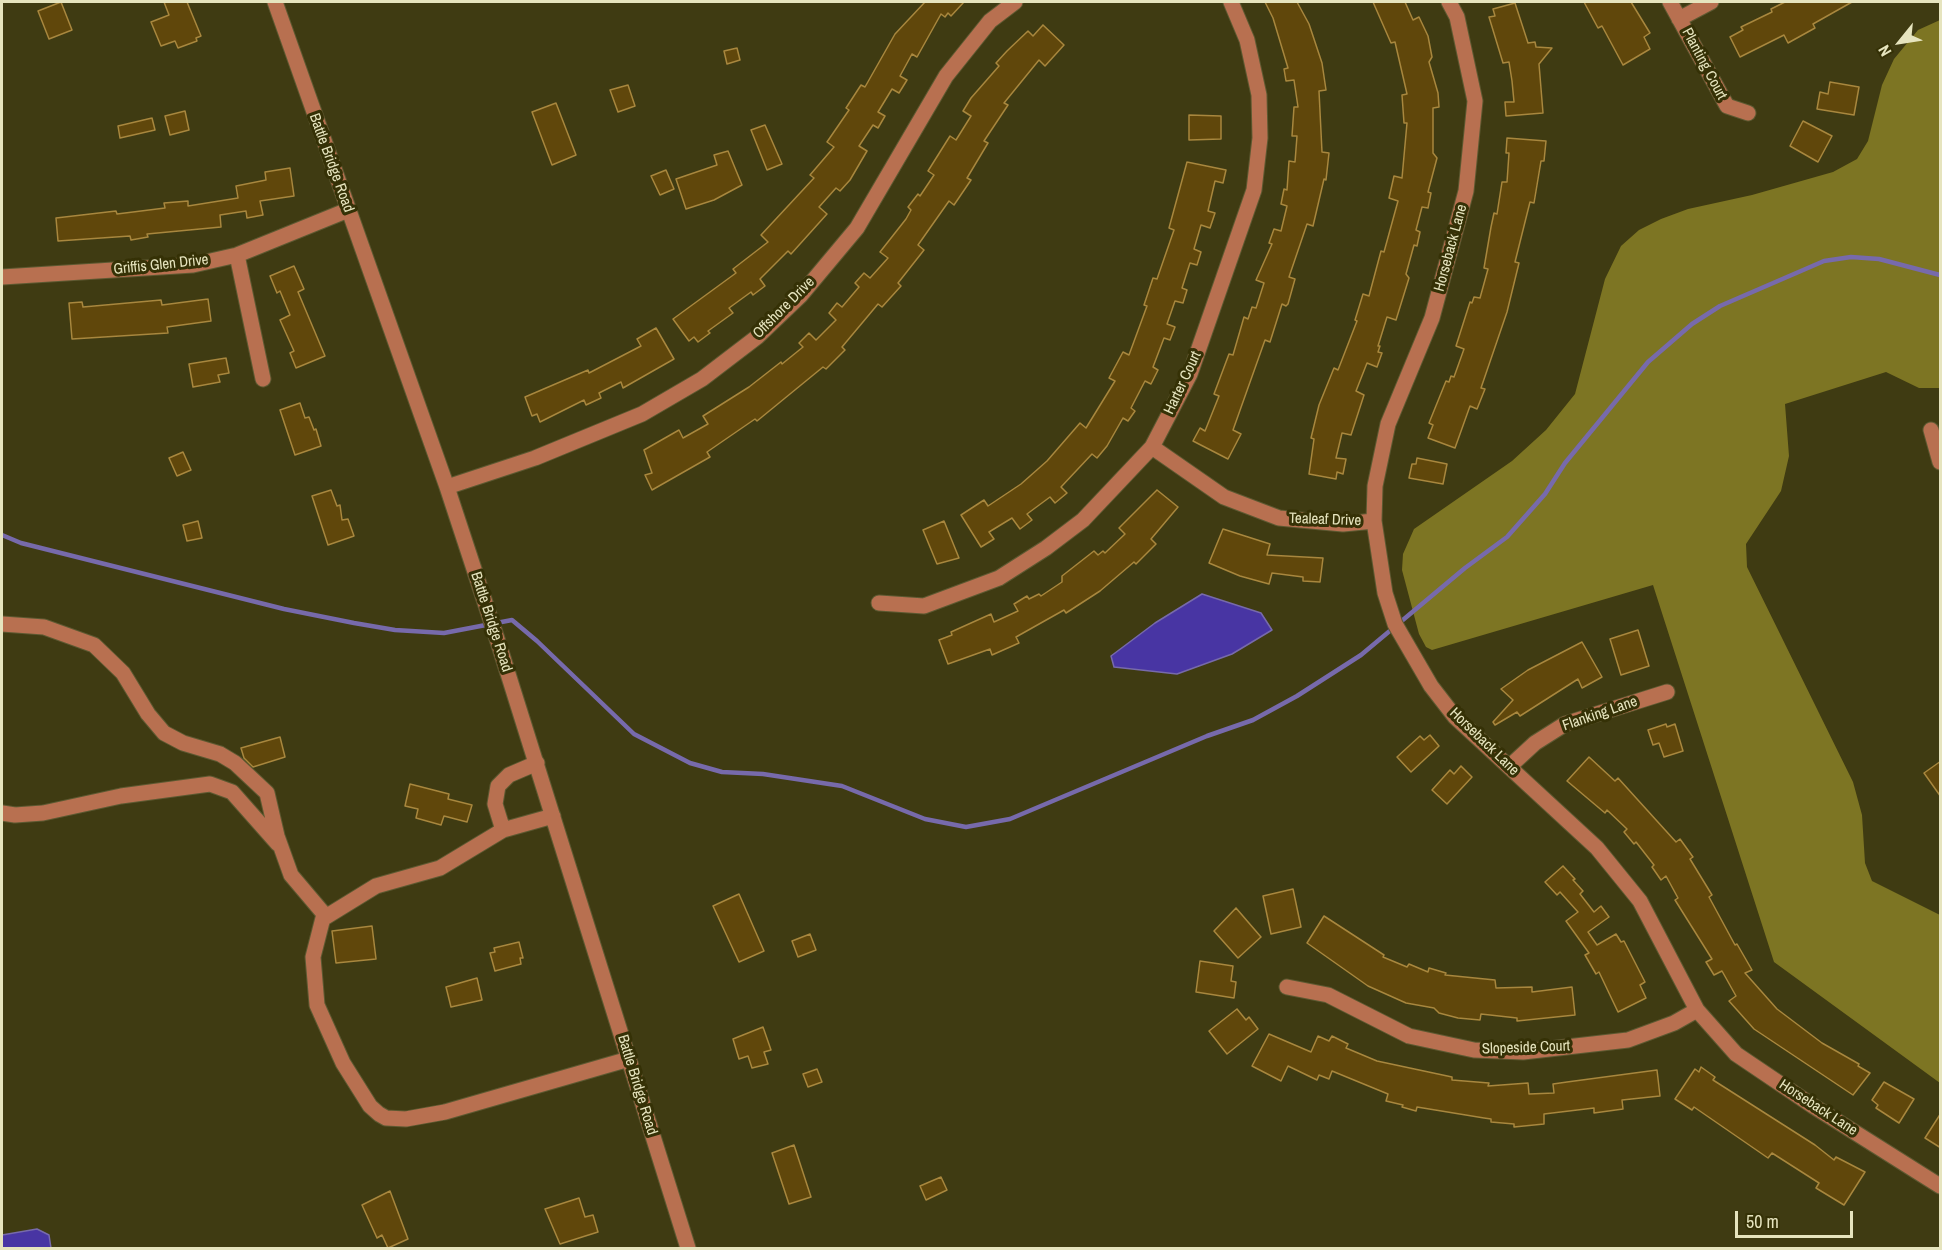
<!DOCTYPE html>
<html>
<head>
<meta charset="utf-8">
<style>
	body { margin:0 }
	#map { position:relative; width:1942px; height:1250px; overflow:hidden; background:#3f3b12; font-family:"Archivo Narrow",sans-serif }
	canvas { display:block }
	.frame { position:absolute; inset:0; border:3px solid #e6e4be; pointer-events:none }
	.north { position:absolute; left:1870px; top:12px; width:60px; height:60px; -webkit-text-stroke:4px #353106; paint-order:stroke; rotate:240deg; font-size:16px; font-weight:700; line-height:24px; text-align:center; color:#e6e4be }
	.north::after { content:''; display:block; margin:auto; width:21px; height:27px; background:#e6e4be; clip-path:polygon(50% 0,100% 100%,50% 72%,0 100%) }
	.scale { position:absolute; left:1735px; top:1211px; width:118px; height:27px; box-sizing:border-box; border:3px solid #e6e4be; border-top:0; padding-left:8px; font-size:18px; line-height:21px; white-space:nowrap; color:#e6e4be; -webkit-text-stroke:4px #353106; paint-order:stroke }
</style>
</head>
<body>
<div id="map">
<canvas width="1942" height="1250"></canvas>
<div class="frame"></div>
<div class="north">N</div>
<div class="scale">50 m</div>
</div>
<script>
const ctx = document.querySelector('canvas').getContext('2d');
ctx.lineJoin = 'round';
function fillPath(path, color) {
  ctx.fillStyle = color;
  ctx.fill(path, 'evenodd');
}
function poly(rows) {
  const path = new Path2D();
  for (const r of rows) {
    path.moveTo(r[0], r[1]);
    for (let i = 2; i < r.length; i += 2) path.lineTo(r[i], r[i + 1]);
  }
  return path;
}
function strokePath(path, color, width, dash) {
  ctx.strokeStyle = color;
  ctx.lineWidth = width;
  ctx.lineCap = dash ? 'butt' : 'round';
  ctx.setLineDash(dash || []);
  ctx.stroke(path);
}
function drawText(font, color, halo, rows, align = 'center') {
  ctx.font = font + ' "Archivo Narrow",sans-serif';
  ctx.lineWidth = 6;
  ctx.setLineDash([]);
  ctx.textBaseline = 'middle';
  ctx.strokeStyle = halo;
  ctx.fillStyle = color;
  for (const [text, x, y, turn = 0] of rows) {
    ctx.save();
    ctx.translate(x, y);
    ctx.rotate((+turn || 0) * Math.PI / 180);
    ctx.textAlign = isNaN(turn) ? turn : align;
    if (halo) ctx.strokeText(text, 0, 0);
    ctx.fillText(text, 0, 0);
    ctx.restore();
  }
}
fillPath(poly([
	[1940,20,1940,388,1919,388,1886,372,1785,404,1789,456,1781,491,1746,544,1747,567,1853,782,1862,815,1865,863,1872,881,1940,915,1940,1083,1774,962,1653,585,1432,650,1426,647,1419,634,1402,570,1403,554,1414,529,1512,461,1546,430,1575,394,1605,279,1621,246,1639,230,1661,219,1688,209,1752,195,1833,172,1857,159,1868,141,1882,85,1894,59,1918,30]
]), '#7d7523');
const water = poly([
	[1202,594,1261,613,1272,630,1232,654,1177,674,1114,667,1111,656,1155,623,1202,594],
	[37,1229,49,1235,51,1248,2,1248,2,1235,37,1229]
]);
fillPath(water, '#4835a3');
strokePath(water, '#776aab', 1.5);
strokePath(poly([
	[2,535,21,543,284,609,354,623,395,630,444,633,512,620,537,641,634,734,690,763,722,772,763,774,842,786,925,819,966,827,1010,819,1207,736,1253,720,1297,696,1361,655,1465,568,1507,537,1545,494,1565,463,1648,362,1692,324,1720,306,1824,261,1851,257,1879,259,1940,275]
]), '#776aab', 4.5);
const building = poly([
	[61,2,72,30,49,39,38,11,61,2],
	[164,2,187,2,201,36,196,38,197,41,178,48,175,41,161,46,151,22,169,15,164,2],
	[925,2,964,2,951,16,948,13,945,17,941,14,917,57,912,54,900,76,907,80,899,93,892,89,878,112,885,116,878,128,873,125,859,146,867,151,850,180,840,191,836,188,819,207,827,214,791,254,788,251,760,279,765,286,753,295,751,292,729,308,733,313,708,331,710,333,698,342,694,337,689,341,673,319,736,273,733,269,768,242,761,235,814,178,810,175,834,147,827,142,849,110,846,108,861,85,865,87,895,34,925,2],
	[1265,2,1297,2,1309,24,1322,63,1326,90,1319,91,1322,152,1329,153,1326,180,1324,179,1313,226,1307,224,1289,277,1295,279,1288,304,1286,306,1282,304,1270,342,1265,340,1233,430,1241,434,1228,459,1193,441,1200,428,1205,431,1219,396,1214,394,1229,354,1233,355,1244,317,1248,319,1252,307,1256,308,1264,283,1256,280,1272,244,1269,243,1274,229,1281,231,1287,206,1281,204,1284,189,1287,190,1289,161,1295,162,1297,136,1292,136,1294,107,1298,107,1294,80,1286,81,1284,69,1288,68,1273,18,1265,2],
	[1373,2,1405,2,1413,20,1419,17,1428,36,1432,57,1429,62,1438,93,1439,107,1433,108,1433,153,1437,158,1428,192,1431,193,1428,208,1422,207,1416,230,1420,232,1417,246,1414,245,1406,274,1409,278,1396,320,1387,317,1378,346,1380,346,1378,352,1382,353,1377,367,1367,363,1356,391,1364,395,1351,435,1342,433,1336,458,1346,459,1343,474,1337,472,1336,479,1309,474,1314,439,1311,438,1319,405,1334,368,1338,370,1357,321,1355,320,1363,294,1369,296,1381,251,1384,252,1398,201,1389,198,1394,176,1402,178,1407,123,1404,123,1402,95,1407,94,1395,42,1391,43,1373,2],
	[1584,2,1631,2,1650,33,1644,37,1650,49,1623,65,1602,26,1598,28,1584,2],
	[1785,2,1852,2,1813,24,1815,28,1788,43,1784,35,1740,57,1730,37,1743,30,1741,27,1772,12,1771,9,1785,2],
	[1515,3,1528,43,1535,42,1536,47,1552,48,1539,64,1543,113,1506,116,1505,102,1514,102,1512,81,1509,62,1503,63,1489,17,1495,16,1493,9,1515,3],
	[1043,25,1064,45,1045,66,1039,60,1004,103,1008,105,984,141,988,143,967,178,971,180,954,205,949,201,918,245,924,250,898,283,901,286,882,307,878,304,842,347,845,350,826,369,823,367,757,421,755,419,707,452,710,457,652,490,645,475,652,473,644,450,679,430,683,438,708,424,703,416,749,387,781,362,782,364,803,347,799,343,809,333,816,340,836,320,829,313,837,303,842,307,859,287,855,283,864,273,870,278,888,258,880,252,906,219,911,210,908,207,918,194,920,196,934,175,928,171,950,136,956,140,971,116,963,111,971,98,999,66,996,63,1007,51,1028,31,1033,36,1043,25],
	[737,48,740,60,727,64,724,51,737,48],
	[1830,82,1859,87,1854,115,1817,109,1820,92,1828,94,1830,82],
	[628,85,635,106,618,112,610,90,628,85],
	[556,103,576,155,552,165,532,112,556,103],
	[185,111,189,130,170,135,165,116,185,111],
	[1189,115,1221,116,1221,139,1189,140,1189,115],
	[152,118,155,130,120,138,118,126,152,118],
	[1803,121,1832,136,1818,162,1790,146,1803,121],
	[765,125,782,164,767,170,751,130,765,125],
	[1507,138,1546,141,1544,161,1541,161,1534,203,1530,202,1515,262,1519,263,1507,312,1481,388,1485,389,1477,409,1470,406,1455,448,1428,438,1433,425,1429,423,1446,381,1449,382,1451,376,1454,377,1464,349,1456,346,1470,302,1472,303,1474,297,1480,298,1488,269,1484,268,1491,227,1494,213,1497,214,1502,182,1507,182,1509,153,1506,153,1507,138],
	[728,151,742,185,714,200,686,209,676,179,717,165,714,155,728,151],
	[1187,162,1226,170,1223,183,1215,181,1208,211,1215,213,1210,228,1201,225,1194,249,1201,252,1197,265,1190,263,1182,288,1187,290,1183,303,1175,301,1167,324,1175,327,1170,340,1164,338,1153,367,1158,370,1151,384,1145,381,1131,408,1135,411,1128,421,1123,418,1107,446,1097,458,1092,454,1061,487,1067,493,1055,503,1050,497,1027,514,1032,520,1020,529,1012,518,989,532,994,539,981,547,961,515,984,500,988,506,1021,484,1047,461,1080,423,1086,428,1115,381,1109,378,1123,352,1129,355,1147,306,1144,305,1153,278,1157,279,1174,230,1169,228,1187,162],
	[290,168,294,196,260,201,263,215,247,218,246,211,220,215,221,227,147,234,148,237,131,240,130,236,58,241,56,218,116,211,117,214,165,208,164,203,188,201,188,206,238,198,236,186,266,180,265,172,290,168],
	[666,170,674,189,660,195,651,176,666,170],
	[294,266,304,289,298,292,325,356,296,368,290,353,294,351,280,320,290,315,280,291,277,293,270,276,294,266],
	[208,299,211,321,167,327,168,333,72,339,69,303,82,302,83,307,161,300,162,305,208,299],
	[656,328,674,359,623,388,621,382,599,393,601,398,586,405,584,400,540,422,537,414,532,416,525,397,588,370,589,373,641,346,637,339,656,328],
	[226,358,229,373,218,375,220,382,193,387,189,364,226,358],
	[300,403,305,418,309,417,314,430,316,429,321,446,295,455,280,410,300,403],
	[183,452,191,470,177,476,169,458,183,452],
	[1417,458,1447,464,1443,484,1409,478,1412,464,1416,464,1417,458],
	[331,490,337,506,340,505,342,520,348,519,354,536,328,545,312,496,331,490],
	[1157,490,1178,507,1151,539,1156,544,1136,564,1134,562,1100,591,1066,613,1064,610,1016,637,1019,643,992,655,990,649,948,664,939,640,952,635,951,632,991,614,994,622,1018,611,1014,604,1027,596,1029,599,1039,594,1041,596,1062,582,1062,576,1094,551,1098,555,1103,551,1105,553,1125,534,1119,528,1157,490],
	[198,521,202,538,187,541,183,525,198,521],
	[944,521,959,558,937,564,923,530,944,521],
	[1223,529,1270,544,1267,555,1323,558,1320,582,1303,581,1303,577,1272,573,1269,584,1240,576,1209,563,1223,529],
	[1638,630,1649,666,1621,675,1610,639,1638,630],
	[1582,642,1602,677,1582,688,1578,679,1520,716,1517,712,1495,725,1493,722,1513,700,1501,689,1528,670,1582,642],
	[1666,724,1667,727,1675,724,1683,751,1664,757,1659,743,1653,745,1648,730,1666,724],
	[1430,735,1439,746,1411,772,1397,757,1420,736,1424,740,1430,735],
	[280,737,285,757,253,767,244,758,241,748,280,737],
	[1589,757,1615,781,1618,778,1676,842,1680,839,1693,857,1690,859,1712,895,1709,897,1735,945,1737,944,1752,970,1745,973,1777,1009,1822,1043,1859,1064,1858,1066,1870,1073,1853,1095,1754,1029,1729,1001,1736,996,1722,971,1714,975,1706,962,1712,959,1675,900,1678,898,1666,876,1661,880,1652,867,1654,865,1636,842,1634,844,1624,832,1627,829,1607,810,1605,813,1567,781,1589,757],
	[1941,761,1941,797,1924,773,1941,761],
	[1461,766,1472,777,1447,804,1432,790,1450,770,1454,774,1461,766],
	[410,784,449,794,448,799,472,805,467,822,444,816,441,825,416,818,418,809,405,806,410,784],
	[1563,866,1575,879,1573,880,1583,891,1580,894,1594,912,1601,906,1609,917,1588,932,1597,945,1616,934,1621,942,1624,941,1645,982,1640,985,1646,998,1618,1012,1599,972,1596,974,1585,955,1589,953,1566,921,1578,912,1560,892,1557,895,1545,882,1563,866],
	[1293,889,1301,927,1271,934,1263,896,1293,889],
	[739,894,764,951,739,962,713,906,739,894],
	[1236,908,1261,937,1238,958,1214,931,1236,908],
	[1324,916,1384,955,1383,957,1407,967,1409,964,1428,972,1429,968,1446,973,1445,975,1495,980,1496,988,1532,987,1532,992,1572,987,1575,1015,1517,1021,1517,1018,1481,1014,1480,1020,1458,1018,1439,1013,1434,1008,1406,1003,1368,986,1307,943,1324,916],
	[372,926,376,959,336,963,332,931,372,926],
	[810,934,816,950,798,957,792,941,810,934],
	[519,942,523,958,520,958,521,964,495,971,490,953,495,952,494,948,519,942],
	[1200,961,1233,966,1231,981,1236,982,1234,998,1196,992,1200,961],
	[477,978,482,1000,451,1007,446,987,477,978],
	[1237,1009,1246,1020,1249,1017,1258,1029,1227,1054,1209,1031,1237,1009],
	[763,1027,771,1050,764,1052,768,1064,752,1068,748,1056,739,1059,733,1039,763,1027],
	[1269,1034,1311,1052,1318,1036,1329,1041,1332,1036,1348,1044,1346,1048,1377,1061,1452,1077,1452,1080,1489,1083,1488,1086,1528,1083,1529,1094,1554,1093,1553,1084,1567,1082,1657,1070,1660,1096,1622,1100,1623,1109,1594,1113,1594,1108,1544,1114,1544,1124,1514,1127,1514,1124,1491,1122,1491,1119,1484,1118,1417,1107,1416,1111,1402,1107,1403,1105,1386,1101,1388,1094,1332,1071,1329,1079,1319,1075,1317,1080,1288,1066,1281,1081,1252,1066,1269,1034],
	[1701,1067,1715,1077,1713,1080,1815,1145,1834,1160,1836,1157,1865,1172,1844,1205,1816,1188,1819,1183,1772,1153,1768,1158,1694,1107,1692,1110,1675,1099,1695,1069,1699,1072,1701,1067],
	[817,1069,822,1082,808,1087,803,1074,817,1069],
	[1884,1082,1914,1099,1899,1123,1876,1108,1878,1105,1872,1100,1884,1082],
	[1941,1113,1941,1148,1925,1138,1941,1113],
	[794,1145,811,1197,789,1204,772,1153,794,1145],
	[941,1177,947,1190,926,1200,920,1186,941,1177],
	[390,1191,408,1239,388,1248,382,1235,377,1238,362,1205,390,1191],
	[579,1198,585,1217,593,1215,598,1232,560,1244,545,1209,579,1198]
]);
fillPath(building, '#60470b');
strokePath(building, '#a8873e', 1.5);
const minor = poly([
	[275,2,447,487,499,645,688,1248],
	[1449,2,1457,17,1475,101,1466,191,1432,318,1388,424,1375,486,1374,521,1385,593,1395,624,1431,686,1455,717,1597,848,1640,901,1697,1010,1736,1054,1813,1106,1940,1186],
	[1670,2,1727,106,1748,113],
	[1679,19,1711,2],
	[237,255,263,379],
	[2,277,193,265,237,255,348,210],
	[1931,430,1940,462],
	[1152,447,1224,497,1279,518,1343,524,1374,521],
	[447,487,535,458,642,414,702,379,757,337,801,295,857,228,946,76,990,21,1015,2],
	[879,603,924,606,999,578,1046,548,1083,520,1152,447,1190,374,1254,190,1260,138,1259,95,1247,40,1231,2],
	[2,624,44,627,94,645,123,673,148,714,164,733,183,743,220,754,235,763,267,793,277,836,291,875,324,914,313,957,317,1005,343,1063,370,1106,379,1114,386,1118,406,1119,445,1112,629,1059],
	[1509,767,1535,743,1565,724,1667,692],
	[2,813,15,815,43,813,121,796,210,784,232,792,278,844],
	[503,830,495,804,498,786,509,775,537,763],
	[324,918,376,886,440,868,503,830,553,816],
	[1287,987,1328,995,1409,1036,1474,1050,1523,1052,1628,1040,1674,1023,1697,1010]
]);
strokePath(minor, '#5d5931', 17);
strokePath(minor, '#b87050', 15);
drawText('15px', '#e6e4be', '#353106', [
	["Planting Court",1704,64,62],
	["Battle Bridge Road",331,163,70],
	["Horseback Lane",1451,248,-75],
	["Griffis Glen Drive",161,265,-6],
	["Offshore Drive",784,308,-45],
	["Harter Court",1183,383,-65],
	["Tealeaf Drive",1325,520,2],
	["Battle Bridge Road",491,622,72],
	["Flanking Lane",1600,714,-19],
	["Horseback Lane",1484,742,44],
	["Slopeside Court",1526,1048,-2],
	["Battle Bridge Road",637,1085,73],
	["Horseback Lane",1818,1108,33]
]);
</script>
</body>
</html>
